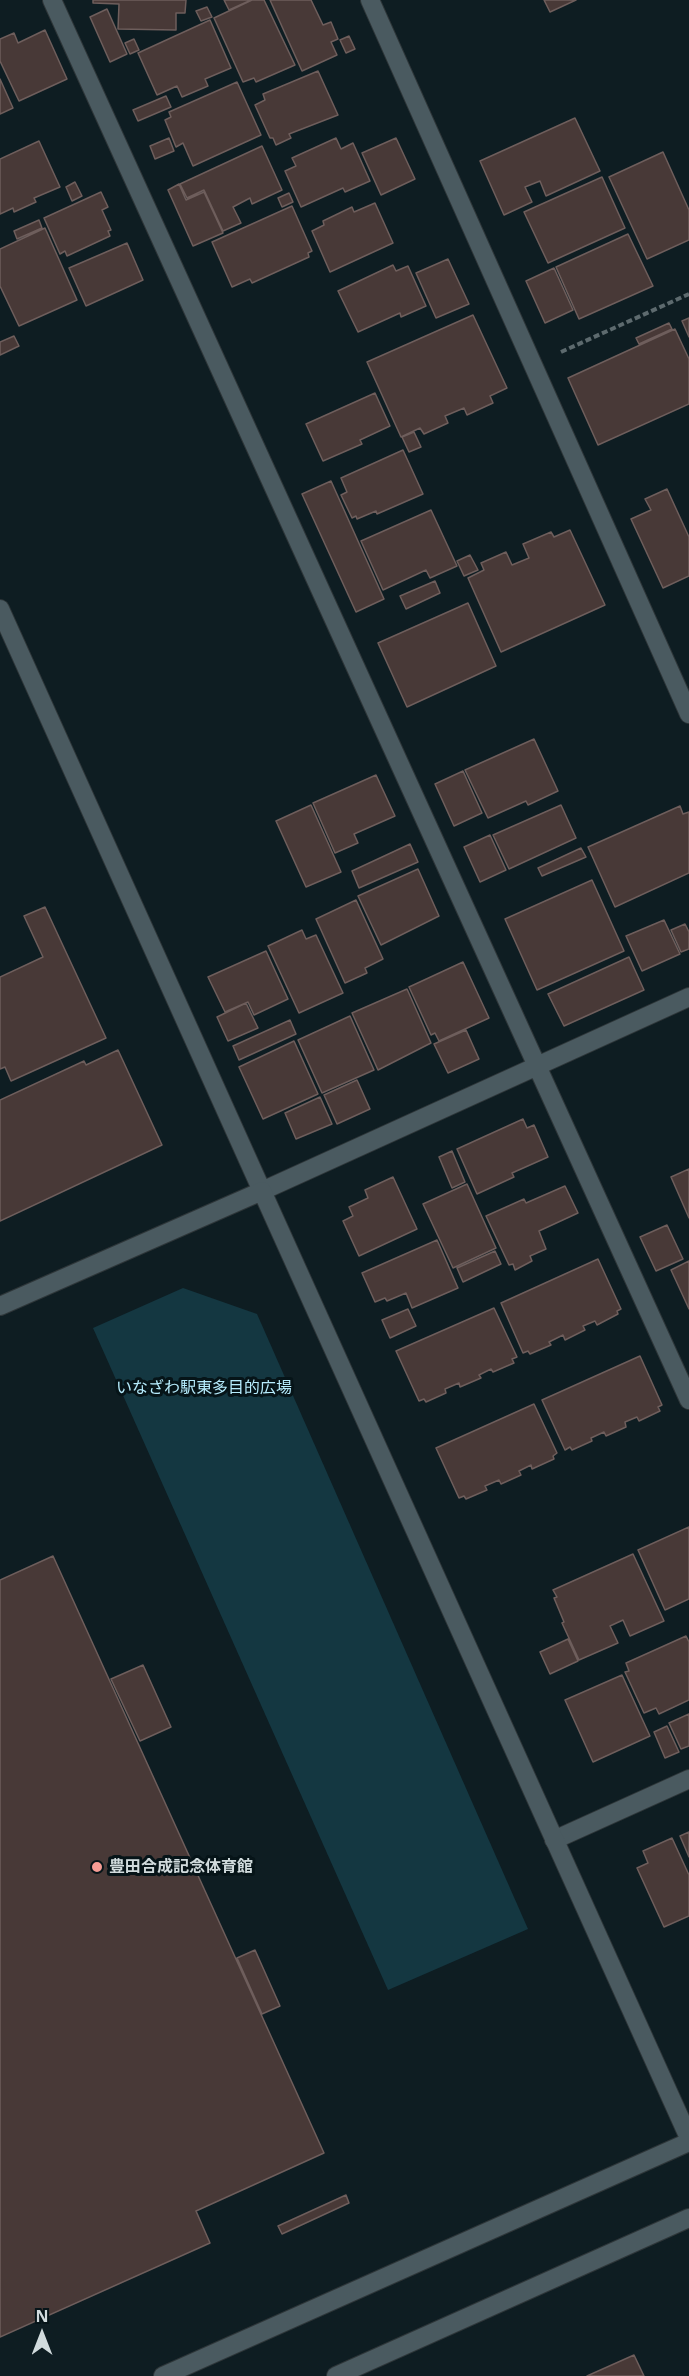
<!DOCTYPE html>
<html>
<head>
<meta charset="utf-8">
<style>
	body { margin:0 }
	#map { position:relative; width:689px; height:2376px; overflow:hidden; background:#0e1d22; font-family:"Open Sans",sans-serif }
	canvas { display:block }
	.north { position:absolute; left:12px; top:2304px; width:60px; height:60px; -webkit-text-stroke:4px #061418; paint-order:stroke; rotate:0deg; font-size:16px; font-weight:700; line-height:24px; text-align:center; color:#d1dbdd }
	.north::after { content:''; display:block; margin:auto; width:21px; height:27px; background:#d1dbdd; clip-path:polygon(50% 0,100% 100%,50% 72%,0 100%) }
</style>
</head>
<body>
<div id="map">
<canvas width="689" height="2376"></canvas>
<div class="north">N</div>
</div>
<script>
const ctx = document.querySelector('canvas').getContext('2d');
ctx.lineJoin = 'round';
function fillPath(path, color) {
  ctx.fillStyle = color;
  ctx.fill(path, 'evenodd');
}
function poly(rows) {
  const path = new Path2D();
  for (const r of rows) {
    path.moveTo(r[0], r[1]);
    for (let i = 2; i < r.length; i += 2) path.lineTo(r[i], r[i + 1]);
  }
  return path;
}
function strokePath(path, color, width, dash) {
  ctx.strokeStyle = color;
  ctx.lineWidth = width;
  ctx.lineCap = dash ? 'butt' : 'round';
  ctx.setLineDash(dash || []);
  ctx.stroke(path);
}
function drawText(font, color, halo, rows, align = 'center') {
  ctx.font = font + ' "Open Sans","Noto Sans JP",sans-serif';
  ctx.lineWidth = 6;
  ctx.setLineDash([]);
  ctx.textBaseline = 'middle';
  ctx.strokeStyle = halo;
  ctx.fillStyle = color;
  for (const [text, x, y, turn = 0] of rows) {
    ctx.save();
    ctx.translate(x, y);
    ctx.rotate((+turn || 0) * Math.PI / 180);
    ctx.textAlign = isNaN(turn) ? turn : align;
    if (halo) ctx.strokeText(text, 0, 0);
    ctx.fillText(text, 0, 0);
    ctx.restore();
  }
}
fillPath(poly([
	[183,1288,257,1314,528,1929,388,1990,93,1328]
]), '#143741');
const building = poly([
	[93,0,186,0,185,13,176,13,176,30,118,29,119,4,93,3,93,0],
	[224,0,251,0,229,10,224,0],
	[252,0,264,0,295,65,256,82,254,78,243,82,214,18,252,0],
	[270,0,311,0,323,25,331,22,338,39,331,42,337,55,302,71,270,0],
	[544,0,576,0,550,12,544,0],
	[207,7,212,17,201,21,196,11,207,7],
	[107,9,127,54,110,62,90,17,107,9],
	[210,20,231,68,205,79,208,86,182,97,177,86,157,95,138,53,210,20],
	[45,30,67,79,19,101,0,61,0,39,14,33,18,43,45,30],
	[349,36,355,49,346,53,340,40,349,36],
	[134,39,139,50,130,54,125,43,134,39],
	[318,71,338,115,289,134,291,138,276,145,273,138,270,138,255,105,265,100,263,94,318,71],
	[0,79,13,108,0,114,0,79],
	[237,82,261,135,193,166,183,143,176,147,165,120,171,117,169,112,237,82],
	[166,96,171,107,138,121,133,110,166,96],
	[575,118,600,171,546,196,540,181,525,187,532,202,504,215,480,161,575,118],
	[169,138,174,151,155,159,150,146,169,138],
	[336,138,341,149,353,143,370,181,345,192,343,188,301,207,285,171,296,166,292,158,336,138],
	[396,138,415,179,381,195,362,153,396,138],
	[39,141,60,187,34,198,36,202,14,212,13,208,0,214,0,159,39,141],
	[262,146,282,190,252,204,250,198,233,207,241,223,223,231,204,190,187,198,180,184,262,146],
	[663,152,689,210,689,240,647,259,609,177,663,152],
	[602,177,625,228,548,263,524,212,602,177],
	[75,182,82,196,72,201,66,187,75,182],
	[179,184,186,200,204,192,223,233,193,246,168,190,179,184],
	[101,192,108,207,102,210,111,230,108,231,110,236,67,256,65,251,60,254,44,218,101,192],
	[289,193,293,202,282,207,278,198,289,193],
	[375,203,393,243,330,272,312,231,324,225,323,221,352,207,354,212,375,203],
	[292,206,312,251,308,253,309,257,252,283,250,279,232,287,212,242,292,206],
	[39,220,42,228,17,239,14,231,39,220],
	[45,228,77,300,19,326,0,286,0,249,45,228],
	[628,234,653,286,579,319,556,267,628,234],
	[127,243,143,280,86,306,69,268,127,243],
	[448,259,469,304,436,318,416,273,448,259],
	[393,265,396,271,408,266,426,306,401,317,400,313,358,332,338,291,393,265],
	[554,268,573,310,545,323,526,281,554,268],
	[473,315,507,388,490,396,493,403,467,415,464,408,445,416,448,423,424,434,420,428,401,437,367,362,473,315],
	[689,318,689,337,682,321,689,318],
	[669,323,672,329,639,344,636,338,669,323],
	[675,329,689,359,689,404,598,445,568,378,675,329],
	[14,336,19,346,0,355,0,342,14,336],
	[375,393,390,426,360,440,362,444,323,461,306,424,375,393],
	[414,432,421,447,409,452,402,437,414,432],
	[403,450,423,494,377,514,376,511,357,519,356,516,352,518,341,495,347,492,341,478,403,450],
	[331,481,384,599,356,612,302,494,331,481],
	[667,489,689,537,689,576,663,588,631,519,651,510,645,499,667,489],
	[431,510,457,566,430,578,426,570,383,590,361,541,431,510],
	[570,530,605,605,501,652,468,578,484,570,481,563,506,552,512,565,529,558,523,544,551,532,554,537,570,530],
	[470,555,478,570,464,576,457,561,470,555],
	[435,581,440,593,406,609,400,596,435,581],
	[468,603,496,666,407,707,378,643,468,603],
	[534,739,558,791,528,805,526,801,488,818,465,770,534,739],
	[463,771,482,813,454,826,435,784,463,771],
	[376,775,395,816,354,834,358,843,335,853,313,803,376,775],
	[311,805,341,872,306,887,276,821,311,805],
	[561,805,576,838,509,869,493,835,561,805],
	[680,806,683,814,689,812,689,873,615,907,588,847,680,806],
	[490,835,506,870,480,882,464,847,490,835],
	[410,844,418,862,359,888,352,871,410,844],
	[581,848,586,857,542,876,538,868,581,848],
	[418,869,439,916,381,945,358,896,418,869],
	[592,880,624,951,537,990,505,919,592,880],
	[356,900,383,959,365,968,367,973,345,983,316,919,356,900],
	[45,907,106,1038,11,1081,5,1067,0,1069,0,977,43,957,24,916,45,907],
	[664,920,680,954,642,971,626,936,664,920],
	[685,924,689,932,689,949,681,952,671,930,685,924],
	[302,930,306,939,316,935,343,993,299,1013,268,946,302,930],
	[266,951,288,999,254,1015,248,1002,225,1012,208,977,266,951],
	[629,957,644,990,564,1026,548,994,629,957],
	[463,962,489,1018,439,1041,435,1033,431,1035,409,987,463,962],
	[407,989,431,1043,378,1070,352,1013,407,989],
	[246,1003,258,1028,228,1041,217,1017,246,1003],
	[350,1016,374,1070,322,1093,298,1040,350,1016],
	[290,1020,296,1034,239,1060,233,1046,290,1020],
	[466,1030,479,1059,448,1073,434,1044,466,1030],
	[294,1041,318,1094,263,1119,239,1067,294,1041],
	[118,1050,162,1145,0,1221,0,1100,84,1061,86,1065,118,1050],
	[357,1080,370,1109,337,1124,324,1095,357,1080],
	[320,1097,332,1124,296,1139,285,1113,320,1097],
	[523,1119,527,1128,534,1125,548,1157,512,1173,514,1177,477,1194,457,1149,523,1119],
	[452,1151,465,1182,452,1188,439,1157,452,1151],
	[689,1169,689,1218,671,1177,689,1169],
	[393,1177,417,1229,359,1256,343,1221,353,1216,349,1207,368,1198,365,1190,393,1177],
	[467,1184,496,1248,453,1268,423,1204,467,1184],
	[565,1186,578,1213,539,1231,546,1249,530,1256,532,1261,515,1270,513,1264,509,1265,486,1216,524,1199,526,1203,565,1186],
	[667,1225,683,1259,656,1271,640,1237,667,1225],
	[437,1240,458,1288,412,1308,406,1293,387,1301,385,1298,375,1302,362,1273,437,1240],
	[495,1251,501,1264,463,1282,457,1268,495,1251],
	[598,1259,621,1309,617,1311,618,1314,597,1325,595,1321,583,1326,585,1330,565,1340,563,1335,549,1342,551,1345,530,1354,528,1351,523,1353,501,1303,598,1259],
	[689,1261,689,1309,671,1270,689,1261],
	[494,1308,517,1357,512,1359,514,1363,493,1372,491,1369,479,1375,481,1378,460,1387,459,1383,445,1389,446,1393,426,1402,424,1399,419,1401,396,1351,494,1308],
	[408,1309,416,1326,390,1338,382,1320,408,1309],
	[640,1356,662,1405,658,1407,660,1411,639,1421,637,1417,625,1422,626,1427,606,1436,604,1432,591,1438,592,1441,572,1450,570,1447,565,1450,542,1400,640,1356],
	[534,1404,557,1453,553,1456,554,1459,532,1469,531,1465,519,1471,521,1475,501,1484,499,1480,485,1486,487,1490,466,1499,464,1496,459,1498,436,1448,534,1404],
	[689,1527,689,1599,665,1610,638,1550,689,1527],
	[633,1554,664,1621,630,1636,623,1620,610,1626,618,1643,579,1660,562,1623,564,1622,554,1598,557,1597,553,1590,633,1554],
	[53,1556,324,2153,196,2211,210,2243,0,2337,0,1580,53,1556],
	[686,1636,689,1642,689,1700,659,1714,656,1708,644,1713,625,1672,629,1671,626,1663,686,1636],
	[568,1639,578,1661,550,1674,540,1652,568,1639],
	[143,1665,171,1727,140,1741,111,1679,143,1665],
	[622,1675,650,1736,593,1762,565,1700,622,1675],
	[689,1714,689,1746,681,1749,669,1723,689,1714],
	[667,1726,679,1752,665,1758,654,1732,667,1726],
	[689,1832,689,1857,680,1836,689,1832],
	[672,1838,689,1875,689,1916,664,1927,637,1868,648,1863,643,1851,672,1838],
	[255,1950,280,2006,262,2014,237,1958,255,1950],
	[346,2195,349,2203,282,2234,278,2226,346,2195],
	[634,2355,644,2376,587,2376,634,2355]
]);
fillPath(building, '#483937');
strokePath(building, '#6e5e5c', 1.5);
const street = poly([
	[52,0,689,1400],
	[370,0,689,714],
	[0,609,262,1191,689,997],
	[554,1840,689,1779]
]);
const secondary = poly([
	[0,1306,262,1191,689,2138],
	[163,2376,689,2142],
	[336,2376,689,2218]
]);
strokePath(street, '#2e3639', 20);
strokePath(secondary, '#2e3639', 20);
strokePath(poly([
	[561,352,689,294]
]), '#5d6a6e', 4, [6, 3]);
strokePath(street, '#4a5a60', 18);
strokePath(secondary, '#4a5a60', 18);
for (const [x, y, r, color] of [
	[97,1867,6,"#f59c94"]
]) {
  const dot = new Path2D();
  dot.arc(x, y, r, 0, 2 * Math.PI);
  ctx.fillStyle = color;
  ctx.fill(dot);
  strokePath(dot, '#061418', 2);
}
drawText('16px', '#b6ecfd', '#061418', [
	["いなざわ駅東多目的広場",204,1388]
]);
drawText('bold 16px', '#d1dbdd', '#061418', [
	["豊田合成記念体育館",109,1867]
], 'left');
</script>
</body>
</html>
